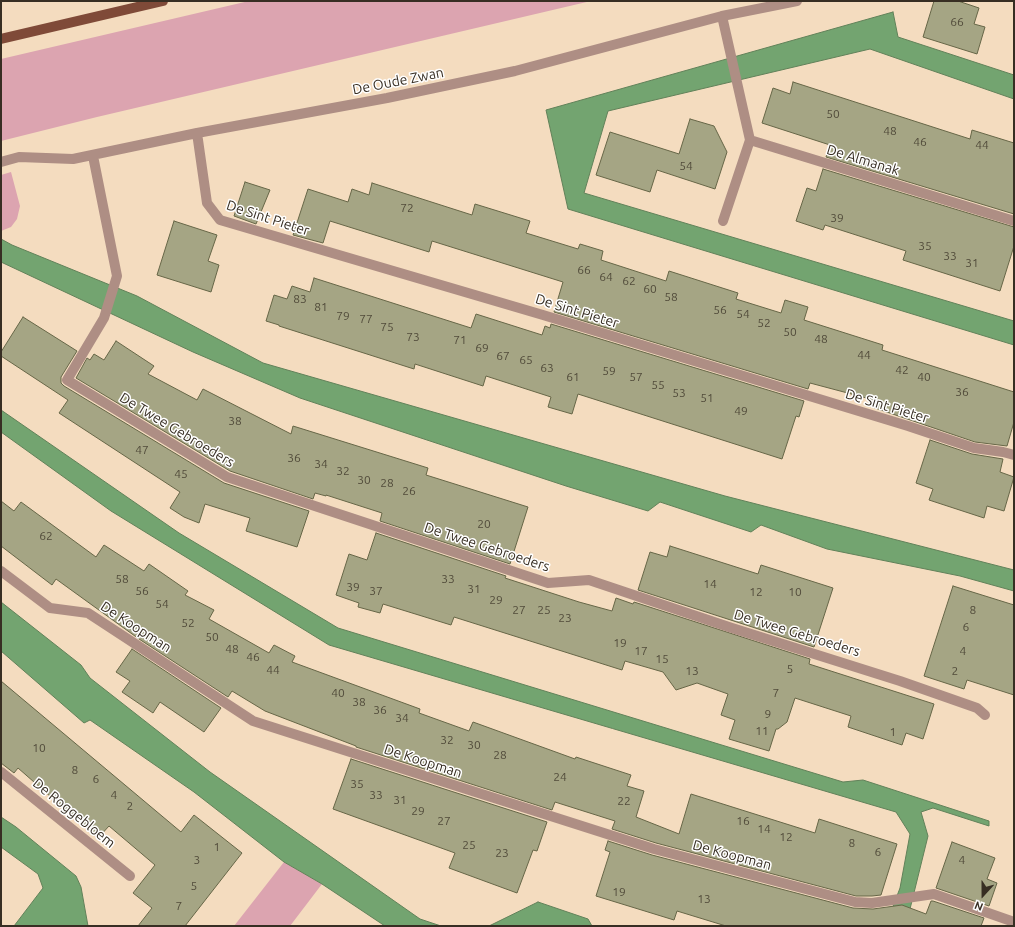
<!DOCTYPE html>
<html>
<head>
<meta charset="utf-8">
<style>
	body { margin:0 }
	#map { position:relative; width:1015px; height:927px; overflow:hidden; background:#f4dcbf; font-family:Ubuntu,sans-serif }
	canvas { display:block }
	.frame { position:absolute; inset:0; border:2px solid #372e23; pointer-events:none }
	.north { position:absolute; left:963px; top:875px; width:40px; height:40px; -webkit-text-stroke:3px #fff; paint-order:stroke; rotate:201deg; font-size:11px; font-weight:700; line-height:16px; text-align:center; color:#372e23 }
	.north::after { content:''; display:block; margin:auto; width:14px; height:18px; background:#372e23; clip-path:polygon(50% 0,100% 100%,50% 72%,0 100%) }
</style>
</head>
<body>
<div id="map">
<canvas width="1015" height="927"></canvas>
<div class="frame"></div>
<div class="north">N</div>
</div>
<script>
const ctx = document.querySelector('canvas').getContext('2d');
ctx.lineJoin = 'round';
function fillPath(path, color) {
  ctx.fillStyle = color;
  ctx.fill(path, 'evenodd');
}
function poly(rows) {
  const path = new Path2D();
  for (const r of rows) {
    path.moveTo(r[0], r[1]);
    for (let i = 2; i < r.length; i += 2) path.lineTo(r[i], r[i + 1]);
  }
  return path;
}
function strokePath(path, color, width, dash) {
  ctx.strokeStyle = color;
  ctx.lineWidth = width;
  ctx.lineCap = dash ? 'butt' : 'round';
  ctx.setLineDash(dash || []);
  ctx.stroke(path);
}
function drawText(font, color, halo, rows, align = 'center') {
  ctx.font = font + ' Ubuntu,sans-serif';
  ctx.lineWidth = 3;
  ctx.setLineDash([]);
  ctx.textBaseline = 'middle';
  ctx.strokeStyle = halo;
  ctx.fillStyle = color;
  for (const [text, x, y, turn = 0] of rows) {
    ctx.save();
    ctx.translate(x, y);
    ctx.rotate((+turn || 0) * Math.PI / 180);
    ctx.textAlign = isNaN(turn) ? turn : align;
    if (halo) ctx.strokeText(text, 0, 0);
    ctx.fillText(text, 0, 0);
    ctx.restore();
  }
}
fillPath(poly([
	[249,1,591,1,97,117,1,141,1,59],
	[11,172,20,206,17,219,11,227,1,231,1,175],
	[284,862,322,884,290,926,234,926]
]), '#dca4b0');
const water = poly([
	[893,12,898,37,1014,75,1014,99,870,49,608,111,584,193,1014,321,1014,345,568,209,546,110,893,12],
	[1,239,12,245,137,296,263,363,725,496,1014,570,1014,591,960,576,827,549,761,525,751,532,660,502,648,511,566,486,300,398,193,352,1,262,1,239],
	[1,410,179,533,338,628,843,782,863,780,989,821,989,826,933,808,921,812,928,836,909,913,889,917,900,888,910,834,896,812,329,645,111,511,1,432,1,410],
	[1,602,81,665,90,678,210,772,420,919,441,926,385,926,322,884,284,862,194,792,90,720,84,723,1,651,1,602],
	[1,817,16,827,76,876,81,887,88,926,14,926,43,888,38,874,1,847,1,817],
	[538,902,588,919,592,926,489,926,538,902]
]);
fillPath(water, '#73a470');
strokePath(water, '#618159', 1);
const building = poly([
	[934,1,958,1,979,8,974,24,985,27,977,54,923,37,934,1],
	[793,82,970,139,972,130,1014,143,1014,214,826,157,830,145,762,123,773,88,790,94,793,82],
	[690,119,714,126,727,152,715,189,657,170,650,192,596,175,610,132,679,154,690,119],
	[823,169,1014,227,1014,246,1000,291,903,260,906,251,825,225,823,230,796,221,807,188,816,191,823,169],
	[245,182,270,190,256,224,234,216,245,182],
	[372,183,472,215,475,204,530,221,526,233,578,249,580,244,603,251,601,260,666,281,669,271,738,293,736,299,781,313,785,300,808,307,804,320,883,345,882,350,1014,392,1014,422,1007,446,975,442,872,407,874,400,810,383,808,389,554,312,563,282,432,241,429,252,330,221,323,243,293,235,308,189,348,202,352,189,369,195,372,183],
	[174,221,217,235,208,261,219,265,211,292,157,275,174,221],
	[314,278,471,328,476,314,542,335,545,326,550,328,551,324,804,401,799,417,796,416,782,459,578,394,572,414,548,407,551,397,486,376,483,386,415,364,414,369,279,326,279,325,266,321,274,295,287,299,292,286,310,292,314,278],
	[23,317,77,351,61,377,61,383,64,386,224,483,309,511,297,547,246,531,250,518,205,504,199,523,184,517,170,508,180,492,59,413,68,400,1,356,1,352,23,317],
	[116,341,154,366,148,374,197,400,203,389,291,434,293,426,428,468,426,475,528,507,510,564,380,521,382,513,326,495,326,496,315,493,313,499,230,471,76,378,87,358,90,360,94,354,104,360,116,341],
	[930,440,972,454,1003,459,1000,472,1014,477,1004,511,987,506,984,518,929,500,933,489,916,483,930,440],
	[1,501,14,511,21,502,96,557,104,545,144,571,149,564,188,591,185,595,214,610,209,619,269,653,274,645,295,656,292,662,420,709,419,713,469,731,473,722,575,759,576,757,631,775,627,786,644,791,636,817,679,834,691,794,815,833,819,819,897,844,881,895,872,896,856,896,656,843,612,829,615,821,555,802,552,810,356,747,356,746,265,711,232,691,228,697,139,639,56,579,52,585,1,546,1,501],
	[376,533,506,576,505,578,579,602,612,611,616,598,633,604,634,602,810,659,809,664,934,704,923,739,906,733,902,745,848,727,851,716,795,698,787,722,778,729,776,729,769,751,729,739,735,720,721,715,728,694,697,683,676,690,663,672,625,661,622,670,454,617,451,625,383,604,380,613,358,607,359,603,336,595,349,554,367,560,376,533],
	[670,546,758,574,761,565,833,588,814,647,638,590,650,552,667,557,670,546],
	[953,586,1014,605,1014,695,967,680,964,689,924,676,953,586],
	[132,649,221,708,204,732,160,702,153,713,122,692,130,681,116,672,132,649],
	[1,681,181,832,194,815,242,853,185,926,138,926,152,908,133,893,155,865,109,826,99,837,67,811,18,768,14,773,1,763,1,681],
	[351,759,547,822,537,851,533,850,517,893,449,868,455,853,333,809,351,759],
	[608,841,652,855,853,908,873,909,902,905,926,914,931,901,933,901,984,918,981,926,726,926,677,911,674,920,596,896,610,852,605,850,608,841],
	[952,842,995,858,987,879,997,883,989,906,936,888,952,842]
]);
fillPath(building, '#a5a584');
strokePath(building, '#666647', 1);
strokePath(poly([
	[722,16,750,140,1014,221],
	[197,133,207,203,220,220,543,315,908,426,974,448,1003,452,1014,455],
	[93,156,117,276,104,318,67,380,227,477,548,583,589,580,732,628,900,681,977,708,985,715],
	[1,162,19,157,73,159,197,133,387,98,515,71,722,16,797,1],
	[723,221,750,140],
	[1,571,50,608,88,613,253,721,654,849,855,902,872,903,934,894,1014,922],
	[1,772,130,876]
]), '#ae8e84', 10);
strokePath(poly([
	[1,39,163,1]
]), '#7f4a38', 10);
drawText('12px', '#524c3b', null, [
	["66",957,22],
	["50",833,114],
	["48",890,131],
	["46",920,142],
	["44",982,145],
	["54",686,166],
	["72",407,208],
	["39",837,218],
	["35",925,246],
	["33",950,256],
	["31",972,263],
	["66",584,270],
	["64",606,277],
	["62",629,281],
	["60",650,289],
	["58",671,297],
	["83",300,299],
	["81",321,307],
	["56",720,310],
	["54",743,314],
	["79",343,316],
	["77",366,319],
	["52",764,323],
	["75",387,327],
	["50",790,332],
	["73",413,337],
	["48",821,339],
	["71",460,340],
	["69",482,348],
	["44",864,355],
	["67",503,356],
	["65",526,360],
	["63",547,368],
	["42",902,370],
	["59",609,371],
	["61",573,377],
	["57",636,377],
	["40",924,377],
	["55",658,385],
	["36",962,392],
	["53",679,393],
	["51",707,398],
	["49",741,411],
	["38",235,421],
	["47",142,450],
	["36",294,458],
	["34",321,464],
	["32",343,471],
	["45",181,474],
	["30",364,480],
	["28",387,483],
	["26",409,491],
	["20",484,524],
	["62",46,536],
	["58",122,579],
	["33",448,579],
	["14",710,584],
	["39",353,587],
	["31",474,589],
	["56",142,591],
	["37",376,591],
	["12",756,592],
	["10",795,592],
	["29",496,600],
	["54",162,604],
	["27",519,610],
	["25",544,610],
	["8",973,610],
	["23",565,618],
	["52",188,623],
	["6",966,627],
	["50",212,637],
	["19",620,643],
	["48",232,649],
	["17",641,651],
	["4",963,651],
	["46",253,657],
	["15",662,659],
	["5",790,669],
	["44",273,670],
	["13",692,671],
	["2",955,671],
	["40",338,693],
	["7",776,693],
	["38",359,702],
	["36",380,710],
	["9",768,714],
	["34",402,718],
	["11",762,731],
	["1",893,732],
	["32",447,740],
	["30",474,745],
	["10",39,748],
	["28",500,755],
	["8",75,770],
	["24",560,777],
	["6",96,779],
	["35",357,784],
	["4",114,795],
	["33",376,795],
	["31",400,800],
	["22",624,801],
	["2",130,806],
	["29",418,811],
	["27",444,821],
	["16",743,821],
	["14",764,829],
	["12",786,837],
	["8",852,843],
	["25",469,845],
	["1",217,847],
	["6",878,852],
	["23",502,853],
	["3",197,860],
	["4",962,860],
	["5",194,886],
	["19",619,892],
	["13",704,899],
	["7",179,906]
]);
drawText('14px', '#372e23', '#fff', [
	["De Oude Zwan",398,81,-11],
	["De Almanak",863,160,17],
	["De Sint Pieter",268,218,18],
	["De Sint Pieter",577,311,17],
	["De Sint Pieter",887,406,17],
	["De Twee Gebroeders",177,430,31],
	["De Twee Gebroeders",487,547,18],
	["De Koopman",136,627,33],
	["De Twee Gebroeders",797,633,17],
	["De Koopman",423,761,18],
	["De Roggebloem",74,813,39],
	["De Koopman",732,855,15]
]);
</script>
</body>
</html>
